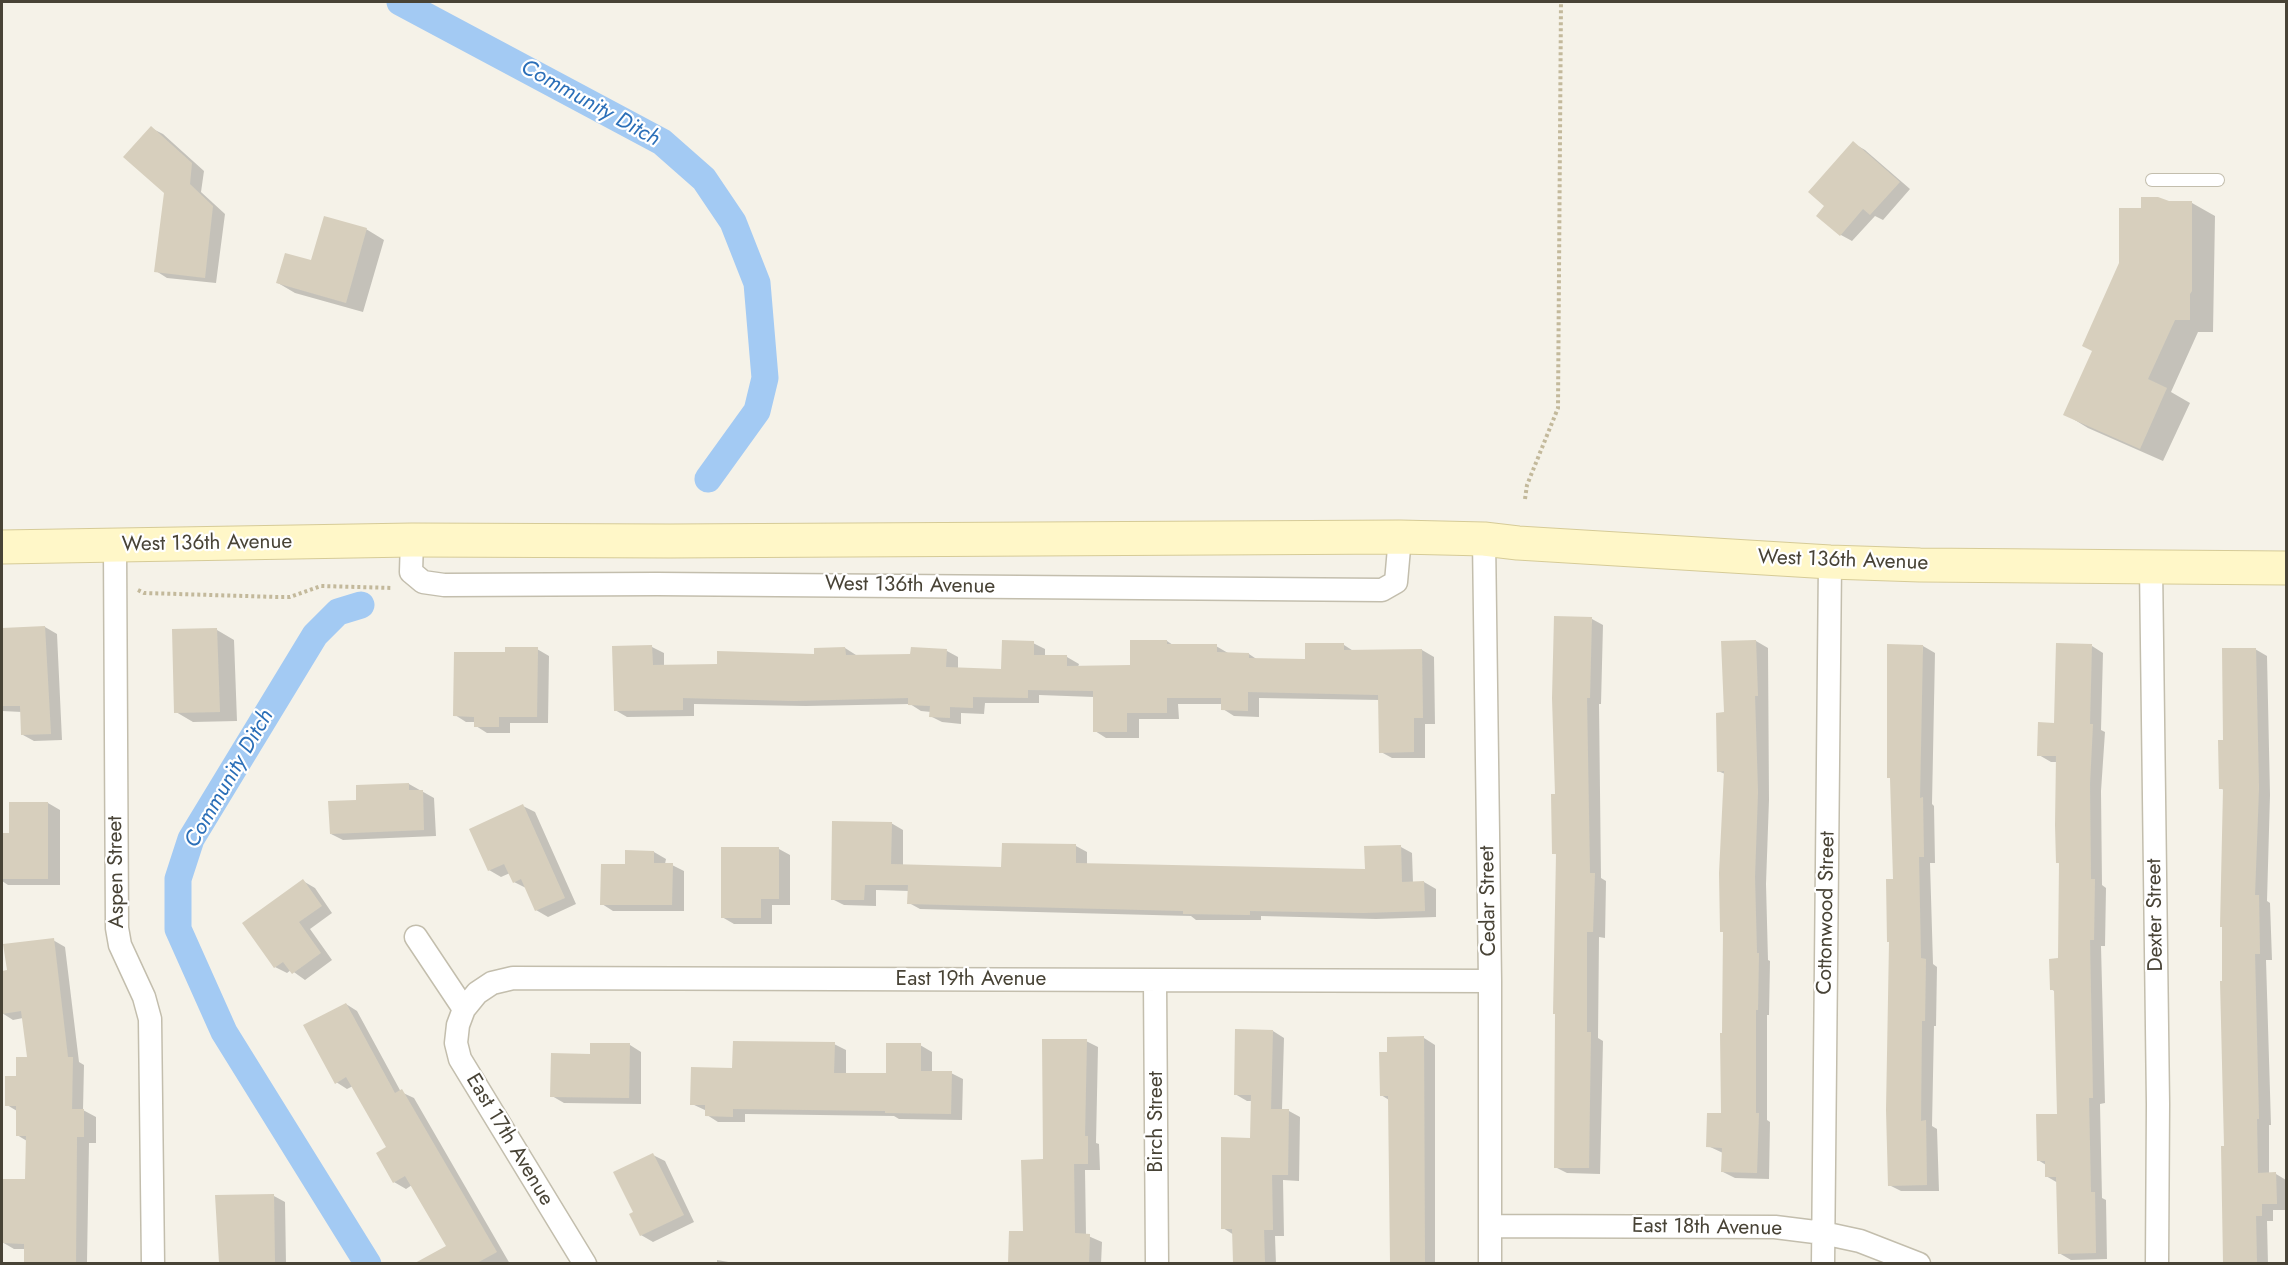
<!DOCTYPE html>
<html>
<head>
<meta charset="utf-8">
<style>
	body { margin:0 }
	#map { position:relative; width:2288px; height:1265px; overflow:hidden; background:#f5f2e8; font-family:Jost,sans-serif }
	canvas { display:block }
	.frame { position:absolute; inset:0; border:3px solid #484336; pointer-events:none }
</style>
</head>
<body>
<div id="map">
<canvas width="2288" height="1265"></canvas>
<div class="frame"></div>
</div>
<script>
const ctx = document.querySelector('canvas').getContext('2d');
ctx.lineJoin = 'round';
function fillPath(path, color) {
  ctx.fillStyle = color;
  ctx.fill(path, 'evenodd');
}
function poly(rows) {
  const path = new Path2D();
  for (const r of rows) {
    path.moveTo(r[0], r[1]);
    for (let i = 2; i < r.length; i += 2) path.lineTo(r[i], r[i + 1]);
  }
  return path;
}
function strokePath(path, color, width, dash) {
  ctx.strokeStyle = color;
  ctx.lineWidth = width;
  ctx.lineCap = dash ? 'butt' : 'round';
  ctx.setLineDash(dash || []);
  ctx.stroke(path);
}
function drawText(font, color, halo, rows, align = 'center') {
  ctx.font = font + ' Jost,sans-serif';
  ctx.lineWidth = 4.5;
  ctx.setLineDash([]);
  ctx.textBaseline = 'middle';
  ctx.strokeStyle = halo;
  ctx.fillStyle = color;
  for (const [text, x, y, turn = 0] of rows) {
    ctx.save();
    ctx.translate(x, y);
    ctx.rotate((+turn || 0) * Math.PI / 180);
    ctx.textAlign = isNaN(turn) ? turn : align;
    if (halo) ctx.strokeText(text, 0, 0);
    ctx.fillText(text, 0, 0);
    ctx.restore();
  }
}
fillPath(poly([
	[151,128,163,134,204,171,201,192,225,214,216,283,167,278,156,271,165,193],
	[1853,143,1865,150,1910,189,1883,220,1875,216,1852,241,1841,235,1827,206],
	[2192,203,2215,216,2213,332,2198,332,2171,392,2190,403,2163,461,2088,428,2065,414,2093,351,2142,210],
	[366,229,384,240,363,312,295,293,278,283],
	[1592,619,1603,625,1601,704,1599,704,1601,878,1606,881,1605,938,1599,937,1598,1038,1603,1041,1600,1174,1567,1173,1555,1167,1557,855,1554,853,1557,796],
	[45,627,57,634,62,740,34,741,23,735,22,712,2,711,2,629],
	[217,630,234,640,237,721,193,722,176,712],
	[1167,641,1173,645,1216,646,1228,653,1249,654,1258,660,1307,660,1307,644,1344,645,1355,652,1422,650,1434,657,1435,724,1425,724,1425,758,1392,758,1381,752,1380,700,1259,698,1259,717,1234,716,1223,709,1223,704,1178,704,1179,719,1139,719,1139,738,1106,738,1095,731,1094,697,1039,695,1039,703,985,703,984,714,961,713,961,724,942,722,930,716,931,712,921,711,910,704,806,706,694,704,694,716,627,717,615,710,652,647,664,653,664,666,718,666,815,656,845,648,856,655,912,656,947,651,958,657,958,669,1003,671,1033,643,1045,649,1045,657,1067,657,1079,664,1078,667,1132,667],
	[1756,641,1768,648,1769,800,1766,884,1768,960,1770,961,1769,1015,1767,1015,1767,1120,1770,1122,1769,1179,1735,1178,1723,1172,1723,1153,1708,1146,1722,1114,1725,933,1722,931,1725,774,1718,771,1726,714],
	[1923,646,1935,653,1932,804,1934,806,1935,863,1930,863,1933,964,1937,967,1936,1026,1934,1026,1932,1126,1937,1129,1939,1191,1901,1191,1889,1185,1894,881],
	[2092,646,2103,653,2101,730,2105,732,2101,791,2102,885,2106,888,2105,946,2101,946,2105,1103,2100,1104,2102,1198,2106,1200,2107,1259,2071,1260,2059,1253,2058,1183,2046,1176,2046,1165,2038,1160,2059,1115,2056,992,2051,989,2059,960,2060,864,2057,862,2058,762,2051,762,2039,755],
	[537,649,549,656,548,723,510,723,510,733,487,733,476,726,476,722,466,722,455,715,506,654],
	[2255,649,2267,656,2270,795,2267,901,2270,903,2272,960,2266,960,2271,1125,2269,1125,2269,1174,2276,1174,2286,1180,2286,1210,2273,1210,2273,1221,2267,1221,2268,1264,2225,1264,2223,1148,2226,1148,2224,790,2220,788,2225,742],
	[409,784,434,798,436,836,343,840,331,834,358,802],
	[10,803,48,803,60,810,60,885,8,885,2,881,2,834,10,834],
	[523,806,535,812,576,904,548,917,536,910,526,888,514,882,510,873,501,877,489,870],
	[891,823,903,830,903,866,1003,868,1076,846,1087,852,1087,865,1366,871,1401,847,1412,853,1413,883,1424,882,1436,889,1436,917,1376,919,1261,916,1261,920,1196,920,1191,916,920,909,909,903,909,891,876,890,876,906,844,905,832,899],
	[779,849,790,855,790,905,772,905,772,924,734,924,722,917],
	[627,852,654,852,666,859,665,864,672,865,684,871,684,911,613,911,602,904,626,866],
	[303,881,315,888,332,913,310,929,332,960,305,980,291,970,287,973,275,967],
	[53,940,65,947,79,1062,84,1065,83,1110,96,1117,96,1143,89,1143,87,1262,90,1264,26,1264,26,1249,14,1249,2,1242,27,1181,27,1141,17,1135,17,1111,7,1105,17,1077,29,1058,23,1018,13,1020,2,1013,2,973,8,972],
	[346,1004,357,1011,401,1092,414,1098,510,1264,444,1264,438,1252,448,1246,412,1185,406,1189,394,1182,388,1148,353,1086,347,1089,336,1082],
	[1273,1031,1284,1038,1282,1110,1289,1111,1300,1117,1299,1181,1283,1180,1284,1236,1275,1236,1276,1264,1234,1264,1234,1235,1223,1228,1251,1140,1252,1101,1247,1101,1235,1094],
	[1424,1038,1435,1045,1435,1264,1391,1264,1389,1100,1381,1095,1389,1053],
	[1086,1041,1098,1047,1096,1143,1099,1144,1100,1170,1085,1170,1086,1235,1102,1242,1101,1264,1010,1264,1011,1232,1024,1233,1045,1161],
	[834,1044,846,1050,846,1074,887,1074,920,1045,932,1052,932,1073,951,1073,963,1079,962,1120,899,1119,894,1116,745,1114,745,1122,718,1122,707,1115,707,1111,692,1104,734,1069],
	[630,1045,641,1052,641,1104,564,1103,552,1096,592,1055],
	[653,1155,665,1161,694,1222,653,1242,641,1235,635,1213],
	[274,1196,285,1202,286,1264,221,1264,220,1228],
	[717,1260,740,1264,717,1264]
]), '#0003');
strokePath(poly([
	[400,2,662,142,704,179,733,222,757,283,765,378,757,411,708,479],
	[361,605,338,612,315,635,191,839,178,879,178,929,224,1032,368,1264]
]), '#a3caf3', 27);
fillPath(poly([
	[151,126,192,163,190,184,213,206,205,278,154,272,164,193,123,157],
	[1853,141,1900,182,1870,215,1863,209,1840,236,1816,216,1824,206,1808,192],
	[2141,197,2158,197,2169,201,2192,201,2192,291,2190,294,2190,320,2175,320,2148,379,2167,388,2140,449,2063,415,2092,351,2082,346,2119,263,2119,208,2141,208],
	[324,216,367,228,346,303,276,283,285,253,311,260],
	[1554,616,1592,617,1590,698,1587,698,1590,873,1595,873,1593,932,1587,932,1587,1032,1591,1032,1589,1168,1554,1168,1555,1014,1553,1014,1556,854,1552,854,1551,794,1555,794,1552,698],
	[45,626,51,734,21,735,20,706,2,706,2,628],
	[217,628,220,712,174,713,172,629],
	[1002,640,1034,641,1034,655,1067,655,1067,666,1130,665,1130,640,1167,640,1167,644,1217,644,1217,652,1249,653,1249,658,1305,659,1305,643,1344,643,1344,650,1422,649,1423,718,1414,718,1414,752,1379,753,1378,695,1248,692,1248,711,1221,710,1221,698,1167,698,1167,713,1127,713,1127,732,1093,732,1093,691,1028,690,1028,698,973,697,973,708,950,707,950,718,929,717,930,706,908,705,908,698,794,701,683,698,683,710,614,711,612,646,652,645,653,665,717,664,717,651,814,654,814,648,845,647,846,655,910,654,911,647,947,649,946,667,1001,669],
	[1756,640,1758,696,1755,696,1758,792,1755,877,1757,953,1759,953,1758,1010,1756,1010,1756,1113,1759,1113,1757,1173,1721,1172,1722,1148,1706,1147,1707,1113,1721,1113,1720,1033,1722,1033,1723,932,1720,932,1719,873,1724,771,1717,772,1716,713,1724,712,1721,641],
	[2056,643,2092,644,2090,724,2093,724,2090,784,2091,879,2095,879,2094,940,2090,940,2093,1098,2089,1098,2091,1192,2095,1192,2096,1253,2058,1254,2056,1177,2045,1177,2045,1161,2037,1161,2036,1114,2057,1114,2054,990,2050,990,2049,959,2058,958,2059,863,2056,863,2055,825,2056,756,2037,756,2038,722,2054,723],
	[1887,644,1923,645,1920,798,1923,797,1924,857,1919,857,1921,958,1926,959,1925,1021,1922,1021,1921,1121,1926,1120,1927,1185,1888,1186,1886,1110,1889,942,1887,942,1886,879,1893,879,1890,778,1887,778],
	[505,647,538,647,537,717,499,717,499,727,474,727,474,717,453,716,454,652,505,652],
	[2222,648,2256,648,2259,788,2255,895,2259,895,2260,954,2255,954,2259,1119,2257,1119,2258,1173,2276,1172,2277,1204,2262,1204,2262,1216,2256,1216,2257,1263,2223,1263,2221,1146,2224,1146,2220,981,2222,981,2222,927,2220,927,2223,789,2219,789,2218,740,2223,740],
	[409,783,409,790,423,790,424,830,330,834,328,801,356,800,356,785],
	[9,802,48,802,48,879,2,879,2,833,9,833],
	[523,804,565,898,535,911,521,879,513,883,504,864,488,871,469,829],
	[832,821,892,822,891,864,1001,867,1002,843,1076,844,1076,863,1365,869,1364,846,1401,845,1402,882,1424,881,1425,911,1363,913,1250,911,1250,915,1183,914,1183,911,907,904,908,885,865,885,864,900,831,900],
	[721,847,779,847,779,899,761,899,761,918,721,918],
	[625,850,654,851,654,863,673,863,672,905,600,905,601,864,625,864],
	[303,879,322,906,299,922,321,953,292,974,283,962,274,968,242,923],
	[54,938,68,1057,73,1057,72,1109,84,1109,84,1137,77,1137,76,1263,24,1263,24,1244,2,1243,2,1179,25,1179,26,1136,16,1136,16,1106,5,1106,5,1076,16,1076,16,1057,27,1057,21,1011,2,1014,2,971,7,970,3,944],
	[346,1003,395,1093,402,1089,497,1252,477,1263,415,1263,446,1246,405,1176,393,1183,376,1153,386,1147,346,1077,335,1084,303,1025],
	[1235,1029,1273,1030,1271,1109,1289,1109,1288,1175,1272,1175,1273,1230,1264,1230,1265,1263,1233,1263,1232,1229,1221,1229,1221,1137,1250,1138,1251,1095,1234,1095],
	[1424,1036,1425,1263,1390,1263,1388,1096,1380,1096,1379,1052,1387,1052,1387,1037],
	[1042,1039,1087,1039,1085,1136,1088,1136,1088,1164,1074,1164,1075,1233,1090,1234,1089,1263,1008,1263,1009,1231,1023,1231,1021,1160,1043,1159],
	[733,1041,835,1042,834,1073,886,1073,886,1043,921,1043,921,1071,952,1071,951,1114,885,1113,885,1111,733,1109,733,1117,705,1116,705,1105,690,1105,691,1067,732,1068],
	[590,1043,630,1043,629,1098,550,1097,551,1053,590,1054],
	[653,1153,684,1215,640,1236,629,1214,633,1212,613,1172],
	[274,1194,275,1263,219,1263,215,1195]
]), '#d7cfbd');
const service = poly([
	[2152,180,2218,180]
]);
const minor = poly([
	[1484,539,1490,981,1490,1264],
	[412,540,411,572,423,582,444,585,657,584,1382,590,1396,582,1400,537],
	[115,546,117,928,120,945,144,997,150,1019,153,1264],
	[2151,566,2158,1104,2157,1264],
	[416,937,464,1009],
	[1155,981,1157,1264],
	[1490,1226,1775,1227,1823,1233,1860,1241,1919,1264],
	[585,1264,460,1059,456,1043,458,1025,464,1009,477,993,492,983,513,978,1490,981],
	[1823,1264,1830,562]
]);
const secondary = poly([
	[2,547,412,540,670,541,1400,537,1484,539,1518,543,1830,562,1920,565,2286,568]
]);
strokePath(service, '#c3bead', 14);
strokePath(minor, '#c3bead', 25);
strokePath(secondary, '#d6cb97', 35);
strokePath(poly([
	[1525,499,1527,485,1558,408,1561,2],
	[138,590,144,593,278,597,290,597,321,586,392,588]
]), '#c3b99b', 4, [3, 3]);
strokePath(service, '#fff', 12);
strokePath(minor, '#fff', 22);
strokePath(secondary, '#fff7c8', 33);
drawText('21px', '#484336', '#fff', [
	["West 136th Avenue",207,544,-1],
	["West 136th Avenue",1843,561,2],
	["West 136th Avenue",910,586,1],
	["Aspen Street",117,872,-91],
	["Cedar Street",1489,901,-91],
	["Cottonwood Street",1827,913,-89],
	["Dexter Street",2156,915,-91],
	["East 19th Avenue",971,980],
	["Birch Street",1157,1122,-90],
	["East 17th Avenue",509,1140,59],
	["East 18th Avenue",1707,1228,1]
]);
drawText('italic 22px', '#2b6fb8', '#fff', [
	["Community Ditch",590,104,29],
	["Community Ditch",230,779,-60]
]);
</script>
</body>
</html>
